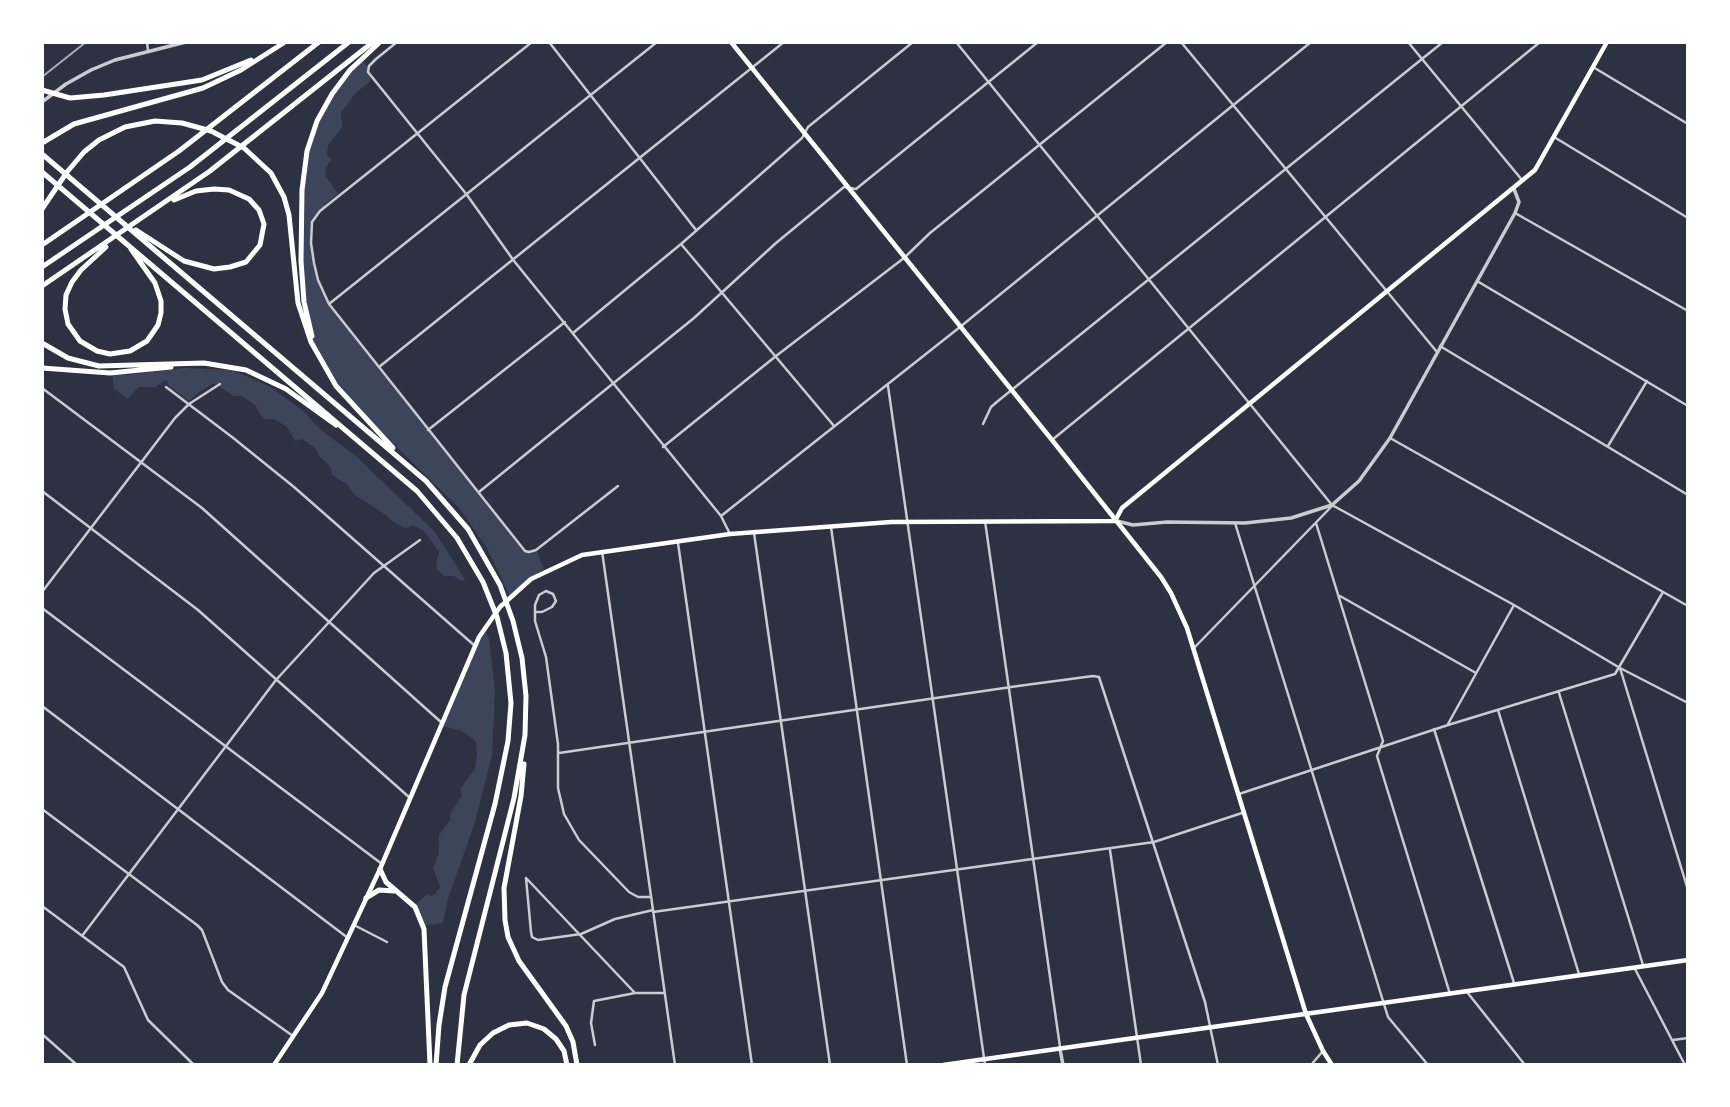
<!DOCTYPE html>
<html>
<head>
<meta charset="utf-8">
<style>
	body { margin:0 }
	#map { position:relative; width:1730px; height:1107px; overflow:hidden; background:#2d3142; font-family:"Public Sans",sans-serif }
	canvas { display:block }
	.frame { position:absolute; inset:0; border:44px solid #fff; pointer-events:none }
</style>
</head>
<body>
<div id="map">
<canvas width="1730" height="1107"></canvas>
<div class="frame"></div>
</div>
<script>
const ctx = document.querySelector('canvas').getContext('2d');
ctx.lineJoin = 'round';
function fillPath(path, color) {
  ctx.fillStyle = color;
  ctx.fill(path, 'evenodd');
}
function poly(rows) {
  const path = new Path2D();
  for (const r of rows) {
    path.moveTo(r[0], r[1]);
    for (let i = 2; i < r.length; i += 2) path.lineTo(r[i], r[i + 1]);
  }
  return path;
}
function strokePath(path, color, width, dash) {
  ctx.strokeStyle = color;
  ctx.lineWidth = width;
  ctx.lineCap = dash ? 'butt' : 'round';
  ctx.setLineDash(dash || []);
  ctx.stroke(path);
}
fillPath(poly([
	[360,57,368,68,371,80,354,95,341,113,342,127,328,146,327,154,331,160,326,168,325,175,338,194,326,203,311,224,310,235,314,268,320,288,337,316,519,543,527,551,536,550,544,568,509,595,488,550,460,509,351,402,339,387,311,339,302,270,301,189,311,135,342,77],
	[185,368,232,370,271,387,304,412,319,428,357,457,434,531,465,579,461,581,454,576,444,576,437,569,436,562,439,552,425,532,413,525,406,528,395,523,383,513,355,495,347,484,332,475,330,466,319,456,316,449,302,439,295,441,287,427,274,419,265,419,260,414,255,405,242,396,234,396,214,383,201,391,189,401,169,386,166,380,155,387,139,387,127,399,114,388,112,371,127,375],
	[484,628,489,639,495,691,492,756,474,825,448,899,443,923,424,926,415,905,427,894,432,896,435,894,440,887,433,868,439,853,439,835,450,820,450,814,462,796,460,789,475,769,477,753,476,742,472,738,462,731,442,726]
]), '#3c4559');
strokePath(poly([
	[147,42,148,51],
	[397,42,376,59,369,66,368,72,467,195,514,261,721,516,730,534],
	[532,42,320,211,312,222,311,243,314,263,318,280,329,304,525,551,529,552,536,550,618,486],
	[549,42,696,230],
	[956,42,1332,505,1514,605,1620,668,1688,703],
	[1181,42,1437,352],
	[1408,42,1522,180],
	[1593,67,1688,124],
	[1554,137,1688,218],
	[1515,213,1688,311],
	[681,244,834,426],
	[1477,281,1688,406],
	[329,304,657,42],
	[573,333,681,244,802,138,808,127,913,42],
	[1440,346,1688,495],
	[379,367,784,42],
	[888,386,985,1065],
	[166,387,232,437,294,487,475,646],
	[42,388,202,508,442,723],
	[983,424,991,407,998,401,1443,42],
	[428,430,565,322],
	[1390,438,1688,606],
	[1052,440,1540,42],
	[1608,446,1647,381],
	[663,447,776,356,904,258,930,233,1167,42],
	[42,491,198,610,410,798],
	[479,492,694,318,776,243,844,187,856,189,1038,42],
	[721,516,960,327,1311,42],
	[985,521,1060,1047],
	[1235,523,1388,1017,1428,1065],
	[1316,523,1383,741,1377,756,1450,994],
	[831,527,907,1065],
	[754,533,830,1065],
	[678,543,752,1065],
	[602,551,675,1065],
	[42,592,175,418,189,404,220,384],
	[1340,596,1476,673],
	[42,608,382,864],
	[536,612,542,612,552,607,556,601,553,594,546,591,539,595,535,605,535,621,546,657,558,744,558,788,564,814,579,840,629,892,638,897,651,897],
	[1193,649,1332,506],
	[1620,668,1688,890],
	[1559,693,1643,965],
	[42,706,348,938],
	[1498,710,1579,974],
	[1448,724,1514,605],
	[1434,729,1514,983],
	[559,753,1018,686,1093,676,1099,677,1205,1002,1218,1065],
	[1239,794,1448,725,1615,674,1663,592],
	[42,809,197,925,202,930,222,982,228,990,293,1036],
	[1110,850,1141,1065],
	[526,878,531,932,532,937,538,940,581,934,615,919,653,910],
	[527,879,635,993],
	[42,906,124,967,148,1020,194,1065],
	[653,912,1154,842,1242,813],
	[354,925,387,942],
	[82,936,276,680,374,573,420,540],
	[1635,969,1685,1065],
	[1467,992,1525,1065],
	[42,1034,77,1065],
	[1673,1040,1688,1038],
	[595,1045,591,1023,594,1001,635,993,664,993],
	[1311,1065,1323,1051]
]), '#caccd0', 2.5);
strokePath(poly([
	[42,102,66,84,91,70,115,60,186,42],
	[1117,521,1133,525,1167,522,1245,523,1291,518,1332,505,1359,481,1390,438,1515,213,1519,202,1514,189],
	[1060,1049,1063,1065]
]), '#caccd0', 3.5);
strokePath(poly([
	[274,1065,322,993,380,869,479,637,500,607,531,579,582,555,730,534,891,522,1115,521,1122,508,1177,463,1535,170,1607,42]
]), '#fff', 4.5);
strokePath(poly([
	[731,42,1052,440,1161,577,1171,593,1187,628,1306,1014,1323,1051,1332,1065],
	[943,1065,1688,960]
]), '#fff', 4.5);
strokePath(poly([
	[42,90,70,98,104,95,202,80,251,60],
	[42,143,74,124,203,88,241,70,285,42],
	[42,154,426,481,468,529,500,585,513,621,522,658,526,696,525,735,514,798,464,995,457,1065],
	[42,172,417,491,457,538,483,582,497,617,506,653,511,703,508,741,495,804,445,987,439,1025,436,1065],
	[42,209,67,172,84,152,99,140,125,127,155,121,182,123,211,131,244,148,271,173,284,197,289,215,298,303,311,342,336,386,393,448],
	[136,230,184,261,214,269,230,267,246,262,260,245,264,224,259,210,249,199,229,190,214,189,196,191,174,200],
	[42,245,179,151,319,42],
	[106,247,81,270,72,282,66,295,65,309,68,324,80,341,97,351,110,354,130,351,147,341,158,325,161,313,161,301,155,283,131,249],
	[42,267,190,167,349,42],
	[42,286,210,171,373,42],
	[312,336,304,302,301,261,302,190,307,151,317,121,332,94,350,70,380,42],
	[42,343,68,358,99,366,204,363,246,370,286,389,336,425],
	[42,368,110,373,171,367],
	[524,764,521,796,504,888,505,920,508,937,519,961,566,1026,573,1042,577,1065],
	[380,869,386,882,415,907,424,929,430,1065],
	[366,898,379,890,394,891],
	[469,1065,480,1045,493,1033,509,1025,527,1023,544,1029,556,1039,564,1051,567,1065]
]), '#fff', 5);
strokePath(poly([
	[42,77,86,42]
]), '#abadb3', 2);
</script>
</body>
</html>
